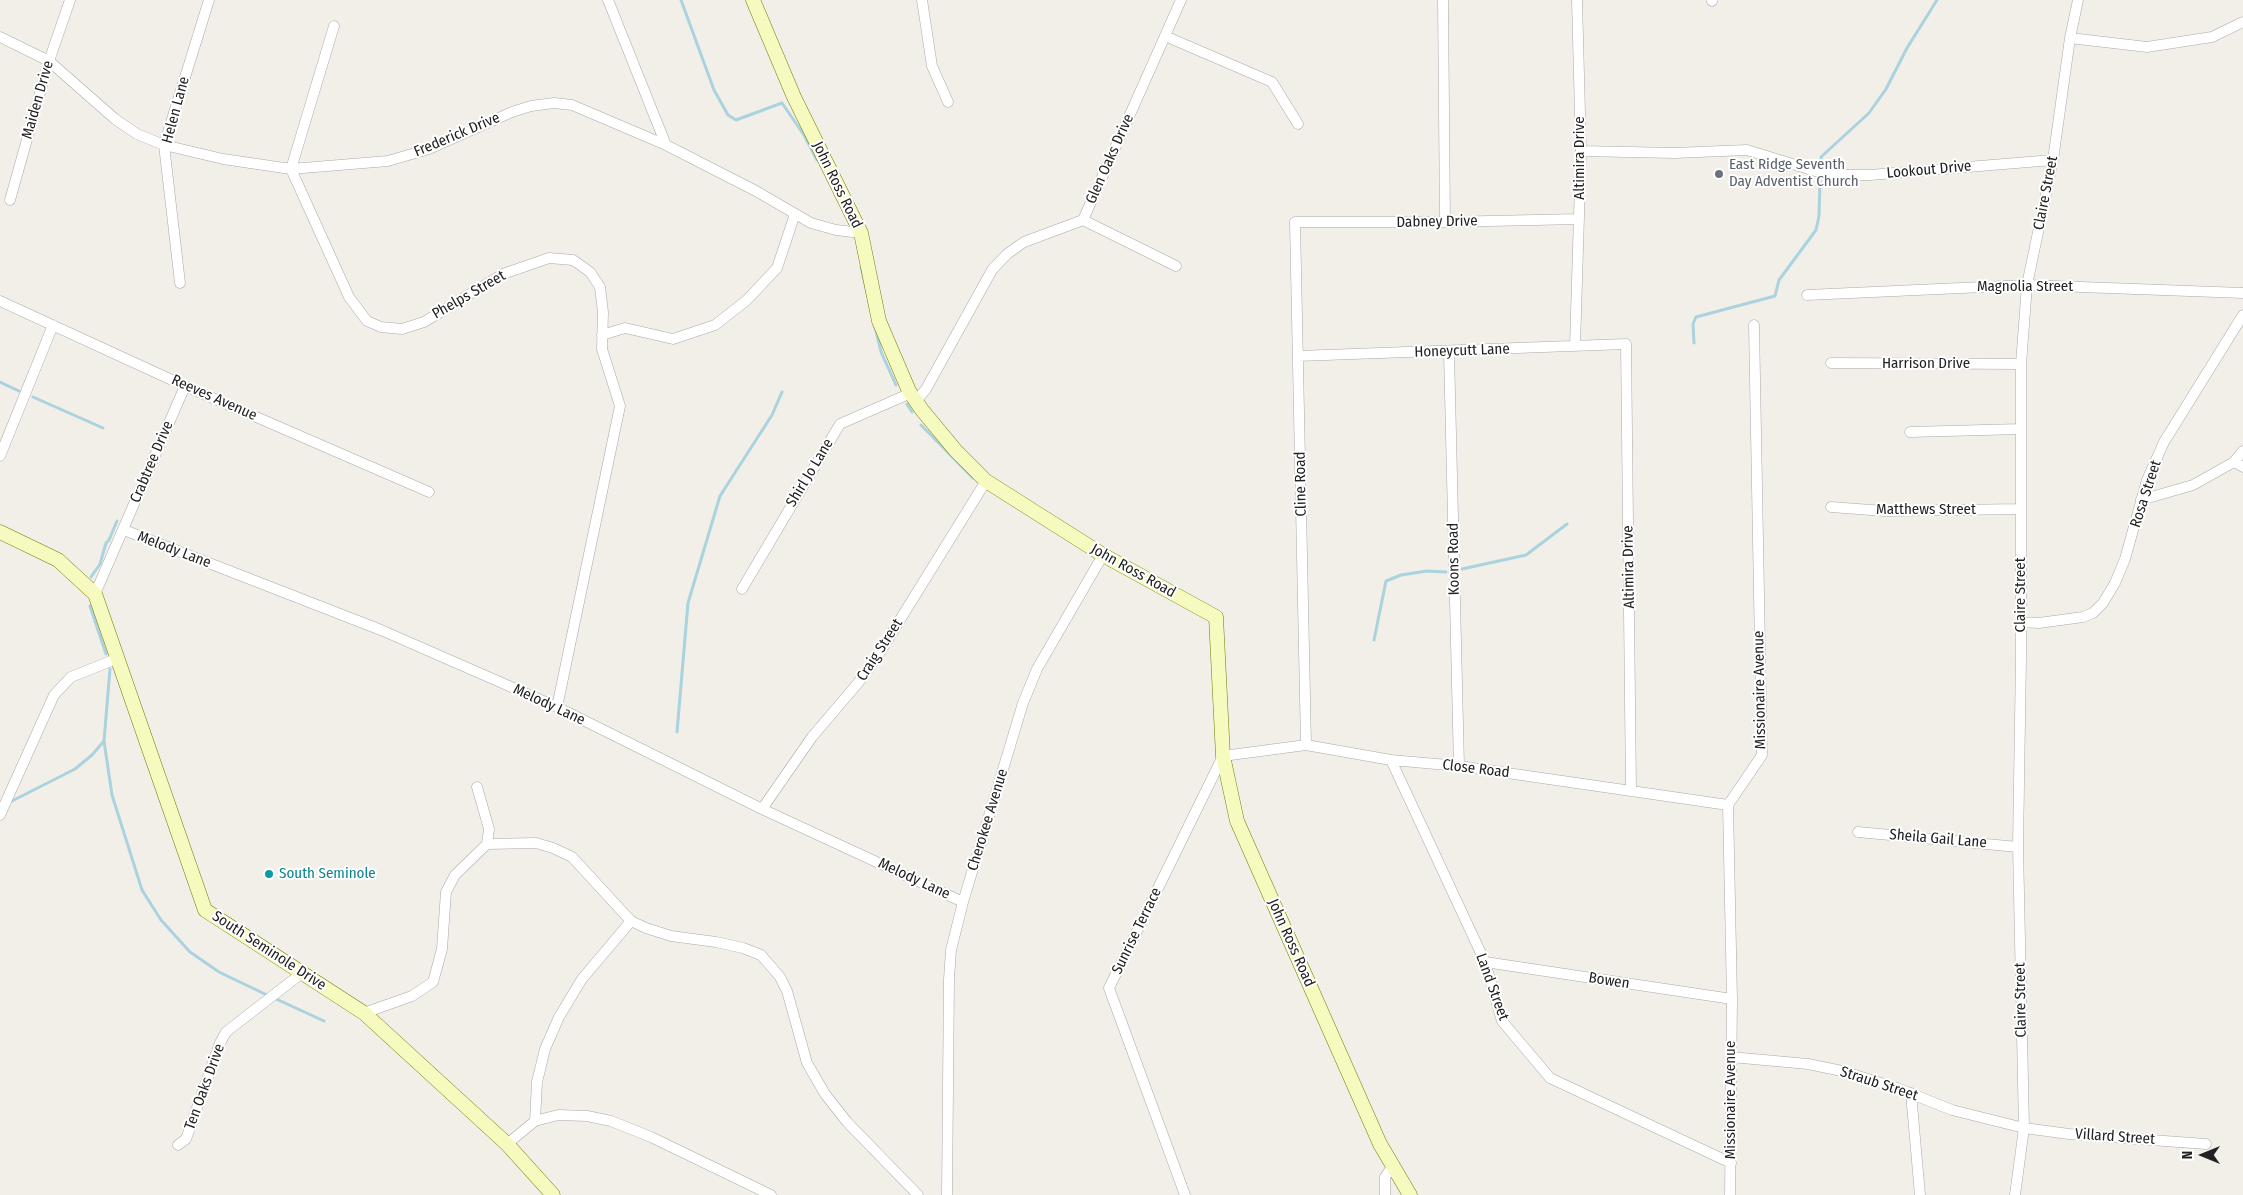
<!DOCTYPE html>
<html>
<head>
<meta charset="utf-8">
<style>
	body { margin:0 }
	#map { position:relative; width:2243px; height:1195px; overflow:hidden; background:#f2efe9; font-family:"Fira Sans Condensed",sans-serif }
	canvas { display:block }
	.north { position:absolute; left:2178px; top:1130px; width:50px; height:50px; -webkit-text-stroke:4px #fff; paint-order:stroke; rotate:270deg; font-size:14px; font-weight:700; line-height:20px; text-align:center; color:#222 }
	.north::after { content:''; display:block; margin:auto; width:18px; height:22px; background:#222; clip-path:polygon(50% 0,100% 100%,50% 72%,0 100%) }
</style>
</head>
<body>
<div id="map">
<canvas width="2243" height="1195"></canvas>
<div class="north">N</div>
</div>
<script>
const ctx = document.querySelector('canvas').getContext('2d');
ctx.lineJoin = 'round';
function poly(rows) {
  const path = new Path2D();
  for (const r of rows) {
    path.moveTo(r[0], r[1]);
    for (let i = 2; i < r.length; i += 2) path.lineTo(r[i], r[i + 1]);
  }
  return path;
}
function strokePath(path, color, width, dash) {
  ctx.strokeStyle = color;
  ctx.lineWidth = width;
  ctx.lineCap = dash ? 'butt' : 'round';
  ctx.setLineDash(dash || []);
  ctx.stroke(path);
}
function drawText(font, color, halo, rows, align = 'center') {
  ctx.font = font + ' "Fira Sans Condensed",sans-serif';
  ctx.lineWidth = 4;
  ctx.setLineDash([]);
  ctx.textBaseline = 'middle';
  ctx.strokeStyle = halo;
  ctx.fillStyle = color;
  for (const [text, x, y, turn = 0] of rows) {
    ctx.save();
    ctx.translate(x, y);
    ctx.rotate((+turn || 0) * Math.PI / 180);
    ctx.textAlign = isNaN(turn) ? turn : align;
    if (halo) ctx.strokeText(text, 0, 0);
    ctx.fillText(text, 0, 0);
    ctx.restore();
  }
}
strokePath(poly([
	[681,0,714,90,728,115,736,120,782,103,804,135,817,160],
	[1821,165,1821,157,1869,113,1886,89,1907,48,1937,0],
	[861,267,881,352,896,385],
	[1694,343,1693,324,1696,317,1775,296,1779,280,1816,230,1819,216,1820,181],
	[0,382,19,391],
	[33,397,103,428],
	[907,404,912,412],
	[921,425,973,478],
	[1462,569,1526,555,1567,524],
	[91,577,100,564,106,543,109,540,117,521],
	[90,606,106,654],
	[1374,640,1386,581,1401,575,1427,571,1446,572],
	[110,669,104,741,112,795,142,890,161,920,190,952,219,972,269,996],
	[677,732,688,603,720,496,772,415,782,392],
	[10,802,75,769,92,755,104,741],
	[274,998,324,1021]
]), '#aad3df', 3);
const street = poly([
	[608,0,666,145],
	[922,0,932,66,948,102],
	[1443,0,1445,222],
	[1712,0,1712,1],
	[334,26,291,169,349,297,367,321,381,327,402,329,424,322,503,274,549,258,573,260,590,272,600,287,603,312,602,349,620,406,557,707],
	[1165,36,1272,82,1298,124],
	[0,37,49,61,115,119,137,134,164,145,223,159,291,169,388,161,429,149,512,112,531,106,554,103,572,105,666,145,756,191,811,223,836,230,861,233],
	[2070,38,2147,47,2212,37,2243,22],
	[1581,151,1675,153,1747,150,1828,175,1870,175,2053,160],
	[10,200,49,61,70,0],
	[1083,220,1176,266],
	[180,283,164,145,209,0],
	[1807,295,2027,285,2243,293],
	[0,301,185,386,429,492],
	[602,335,625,328,673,339,715,325,747,300,777,268,795,214],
	[1575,346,1581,151,1577,0],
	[1449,352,1459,766],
	[1298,356,1626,344,1631,790],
	[1831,363,2021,364],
	[916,401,926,389,992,270,1007,254,1024,242,1083,220,1181,0],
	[1910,432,2021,429],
	[0,456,53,325],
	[2234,462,2243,467],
	[2141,500,2193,485,2234,462,2243,451],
	[1831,507,1884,511,2021,509],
	[124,530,381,630,557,707,762,809,963,902],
	[742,589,840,424,911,393],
	[95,594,185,386],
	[2021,622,2039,623,2083,617,2093,613,2103,603,2115,583,2125,559,2147,480,2164,442,2243,315],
	[1306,745,1295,222,1445,222,1579,219],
	[1391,760,1485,962,1502,1021,1550,1078,1731,1163],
	[477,787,489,829,487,844],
	[762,809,812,737,858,683,880,652,986,481],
	[0,815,54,695,71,677,116,659],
	[1858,832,2018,847],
	[1485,962,1732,999],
	[364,1013,412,996,433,982,442,949,446,892,455,875,487,844,536,843,553,848,572,857,631,921,646,928,671,936,716,942,743,948,761,955,780,977,787,991,807,1063,825,1094,847,1122,918,1195],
	[1731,1057,1808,1064,1842,1071,1897,1088,1952,1110,2024,1128,2069,1134,2206,1144],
	[1911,1093,1920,1195],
	[535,1121,537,1082,545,1049,559,1017,582,979,631,921],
	[507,1144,535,1121,558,1115,587,1116,611,1121,651,1137,771,1195],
	[178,1145,186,1139,220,1043,226,1032,302,973],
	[947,1195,949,979,951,950,963,902,1023,703,1037,669,1103,555],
	[1185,1195,1109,988,1223,756,1306,745,1391,760,1459,766,1728,805],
	[1385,1195,1385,1177,1392,1167],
	[1730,1195,1732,999,1728,805,1762,755,1754,325],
	[2015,1195,2024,1128,2018,847,2021,657,2021,364,2027,285,2053,160,2070,38,2078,0]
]);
const secondary = poly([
	[753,0,794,97,861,233,879,321,909,391,922,410,956,451,986,481,1103,555,1216,617,1223,756,1237,821,1380,1144,1410,1195],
	[0,532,58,560,95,594,205,910,364,1013,507,1144,553,1195]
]);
strokePath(street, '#a9a9a9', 11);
strokePath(secondary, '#707d05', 15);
strokePath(street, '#fff', 10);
strokePath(secondary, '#f7fabf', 14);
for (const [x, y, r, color] of [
	[1719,174,5,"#6b7280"],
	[269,874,5,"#0f9aa8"]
]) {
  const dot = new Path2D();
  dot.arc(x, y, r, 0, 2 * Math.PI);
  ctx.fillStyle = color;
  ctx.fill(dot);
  strokePath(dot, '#fff', 2);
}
drawText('15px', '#222', '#fff', [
	["Maiden Drive",38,100,-74],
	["Helen Lane",176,110,-75],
	["Frederick Drive",457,135,-23],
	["Altimira Drive",1580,158,-90],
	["Glen Oaks Drive",1110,159,-66],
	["Lookout Drive",1929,170,-5],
	["John Ross Road",837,185,64],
	["Claire Street",2046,193,-79],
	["Dabney Drive",1437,222,-1],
	["Magnolia Street",2025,287],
	["Phelps Street",469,295,-30],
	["Honeycutt Lane",1462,351,-2],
	["Harrison Drive",1926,364],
	["Reeves Avenue",214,398,24],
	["Crabtree Drive",152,462,-67],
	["Shirl Jo Lane",810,473,-59],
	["Cline Road",1301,484,-91],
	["Rosa Street",2146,494,-72],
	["Matthews Street",1926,510],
	["Melody Lane",174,550,21],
	["Koons Road",1454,559,-91],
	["Altimira Drive",1629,567,-91],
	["John Ross Road",1133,571,29],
	["Claire Street",2021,595,-90],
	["Craig Street",880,650,-57],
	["Missionaire Avenue",1760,690,-91],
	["Melody Lane",549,705,25],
	["Close Road",1476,769,7],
	["Cherokee Avenue",988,820,-73],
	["Sheila Gail Lane",1938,839,5],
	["Melody Lane",914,879,25],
	["Sunrise Terrace",1137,931,-64],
	["John Ross Road",1291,943,66],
	["South Seminole Drive",269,951,33],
	["Bowen",1609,981,9],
	["Land Street",1492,987,70],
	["Claire Street",2021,1000,-91],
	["Straub Street",1879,1084,18],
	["Ten Oaks Drive",205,1087,-70],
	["Missionaire Avenue",1731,1100,-90],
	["Villard Street",2115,1137,4]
]);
drawText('15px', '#5b616d', '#fff', [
	["East Ridge Seventh",1729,165],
	["Day Adventist Church",1729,182]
], 'left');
drawText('15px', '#0d838f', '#fff', [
	["South Seminole",279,874]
], 'left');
</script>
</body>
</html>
